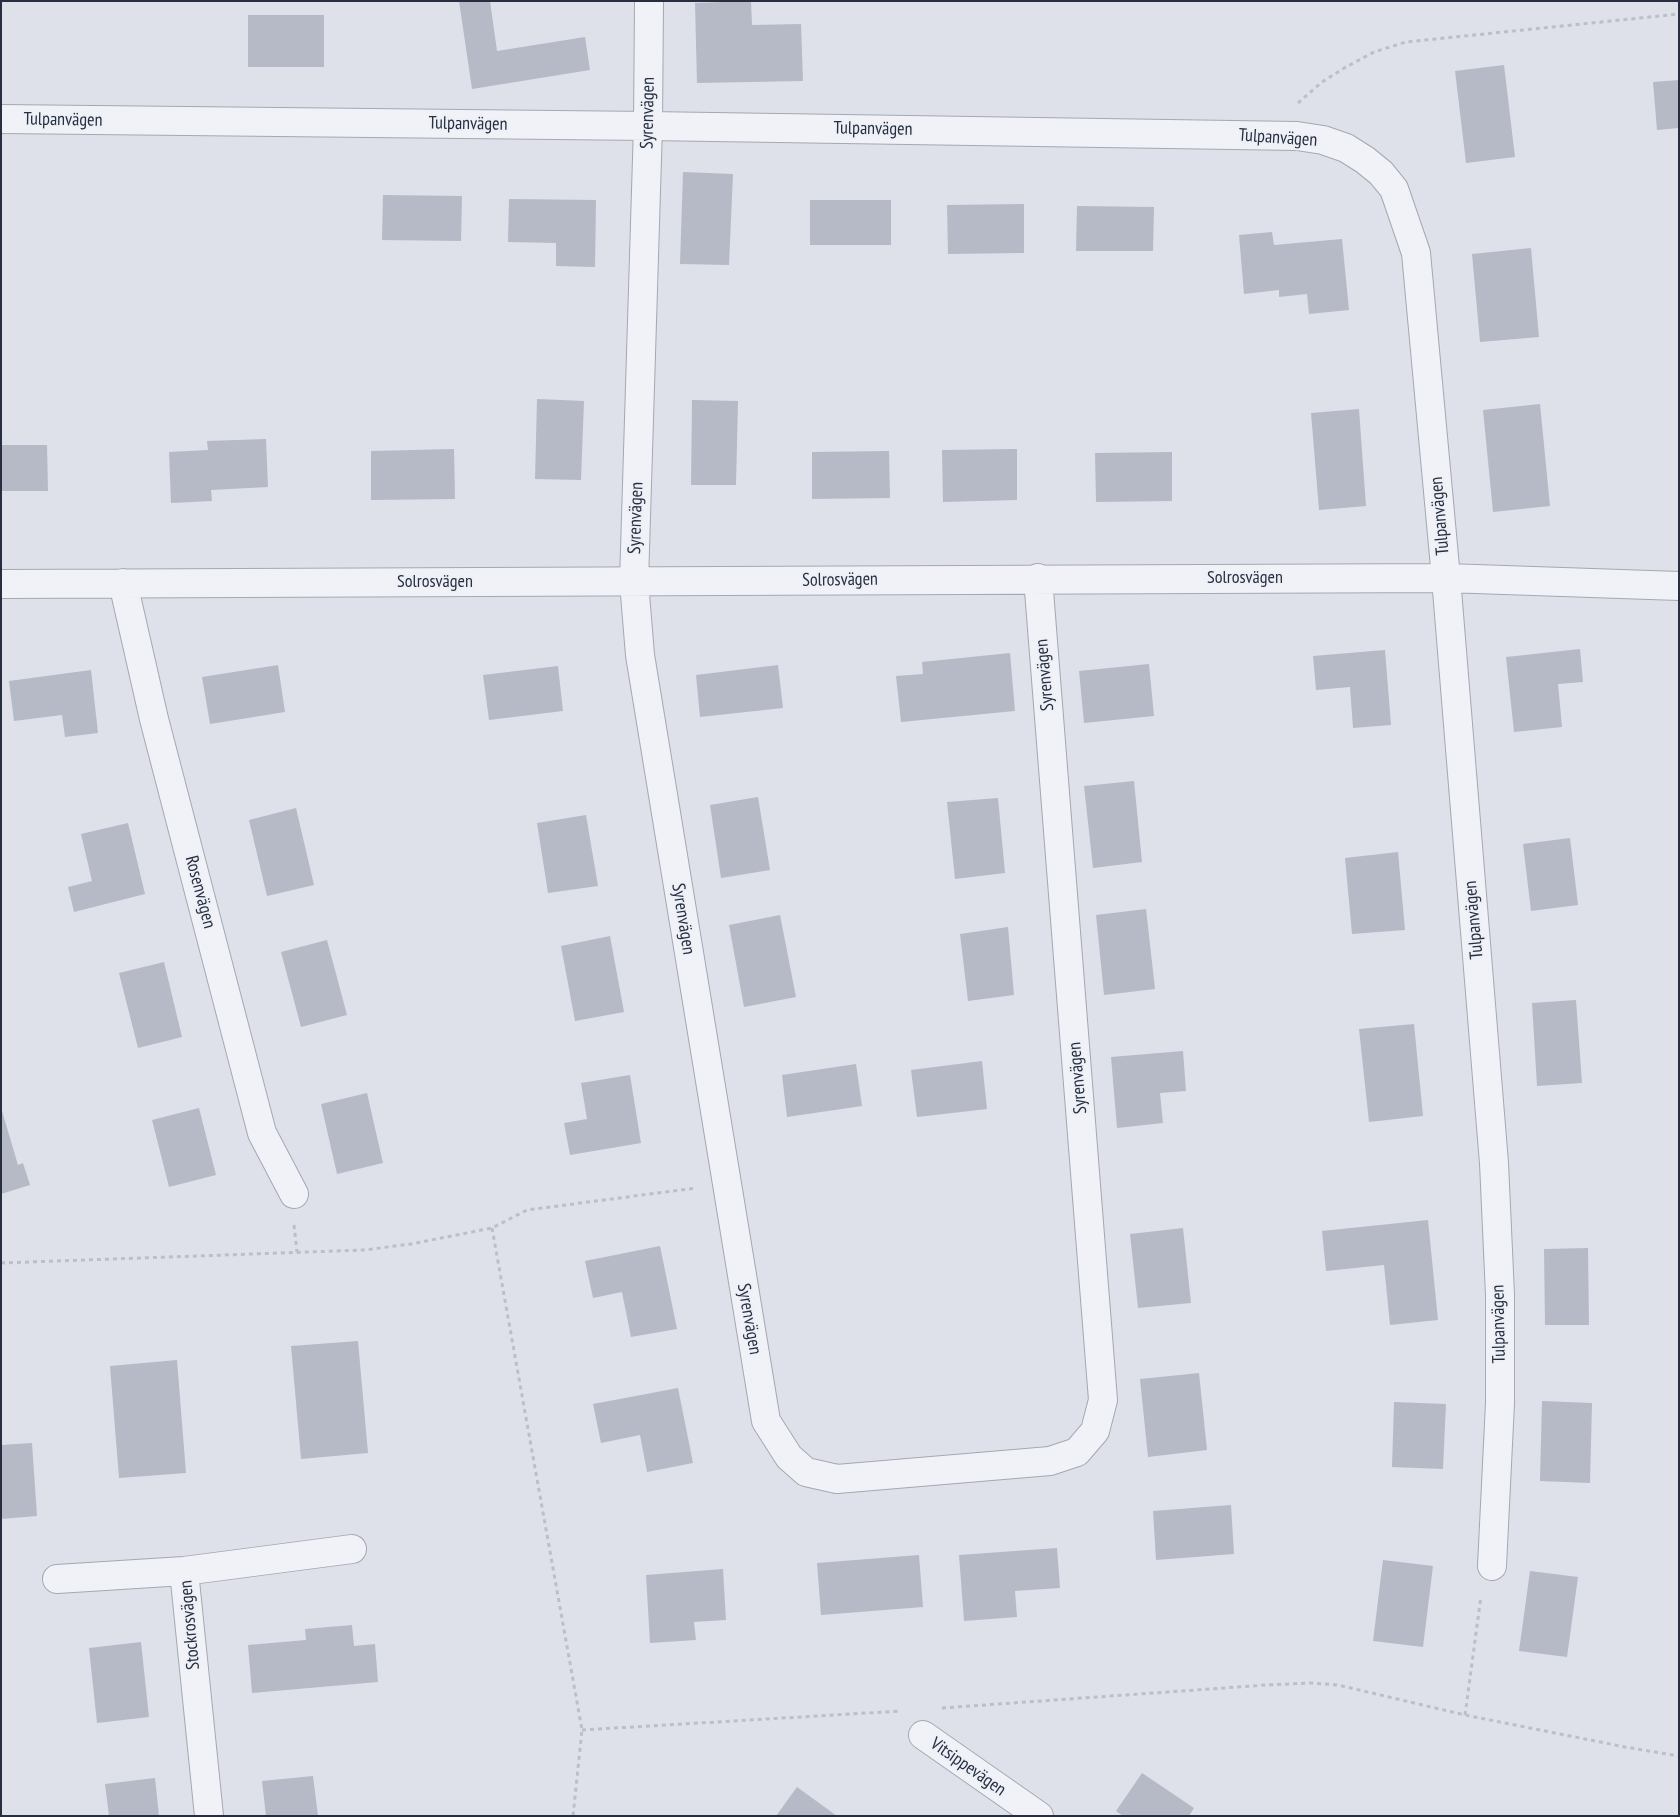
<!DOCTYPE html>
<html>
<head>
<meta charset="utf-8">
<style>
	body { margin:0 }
	#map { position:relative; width:1680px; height:1817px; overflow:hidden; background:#dee1e9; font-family:"PT Sans Narrow",sans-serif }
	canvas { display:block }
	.frame { position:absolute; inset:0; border:2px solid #262e40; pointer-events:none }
</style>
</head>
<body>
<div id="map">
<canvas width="1680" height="1817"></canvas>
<div class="frame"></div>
</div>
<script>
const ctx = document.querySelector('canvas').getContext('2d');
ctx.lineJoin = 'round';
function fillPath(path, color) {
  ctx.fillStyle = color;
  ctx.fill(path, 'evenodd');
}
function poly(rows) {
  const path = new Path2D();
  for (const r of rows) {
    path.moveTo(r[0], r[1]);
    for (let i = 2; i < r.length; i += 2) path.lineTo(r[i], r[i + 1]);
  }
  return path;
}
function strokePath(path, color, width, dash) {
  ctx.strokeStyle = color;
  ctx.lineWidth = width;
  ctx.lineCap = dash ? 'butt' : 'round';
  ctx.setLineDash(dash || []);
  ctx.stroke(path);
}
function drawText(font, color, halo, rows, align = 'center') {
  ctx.font = font + ' "PT Sans Narrow",sans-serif';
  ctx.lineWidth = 4;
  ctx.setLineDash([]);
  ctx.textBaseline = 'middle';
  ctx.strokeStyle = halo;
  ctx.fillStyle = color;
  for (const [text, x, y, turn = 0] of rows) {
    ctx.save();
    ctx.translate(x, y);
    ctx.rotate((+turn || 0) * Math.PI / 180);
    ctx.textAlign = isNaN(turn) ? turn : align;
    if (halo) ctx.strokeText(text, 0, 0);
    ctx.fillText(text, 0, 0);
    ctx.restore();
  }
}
fillPath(poly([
	[459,1,490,1,497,51,585,37,590,70,472,89],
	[751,1,752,25,801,24,803,81,697,83,695,3],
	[248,15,324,15,324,67,248,67],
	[1504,65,1515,157,1466,163,1455,71],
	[1679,80,1679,128,1657,130,1653,82],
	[683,172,733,174,729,265,680,264],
	[383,195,462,196,461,241,382,240],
	[509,199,596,200,595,267,556,266,556,243,508,242],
	[810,200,891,200,891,245,810,245],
	[1024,204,1024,253,948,254,947,205],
	[1077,206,1154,207,1153,251,1076,251],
	[1272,232,1274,245,1342,239,1349,310,1309,314,1307,294,1279,297,1279,290,1244,294,1239,235],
	[1531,248,1539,337,1480,342,1472,254],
	[537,399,584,401,581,480,535,479],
	[692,400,738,401,736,485,691,485],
	[1540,404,1550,506,1493,512,1483,410],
	[1359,409,1366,506,1319,510,1311,413],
	[266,439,268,487,211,490,212,501,171,503,169,452,208,450,207,441],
	[1,445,47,445,48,491,1,491],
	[454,449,455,499,371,500,371,451],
	[1017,449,1017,500,943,502,942,450],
	[889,451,890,498,812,499,812,452],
	[1172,452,1172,501,1096,502,1095,453],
	[1580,649,1583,682,1558,684,1562,727,1514,732,1506,657],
	[1385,650,1391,725,1353,728,1350,687,1316,690,1313,656],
	[1010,653,1015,711,901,722,896,676,923,674,922,662],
	[1149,664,1154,716,1084,723,1079,671],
	[278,665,285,712,210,724,202,677],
	[778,665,783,708,700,717,696,675],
	[558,666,563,711,489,720,483,675],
	[91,670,98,733,65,737,62,715,14,721,9,681],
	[1134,781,1142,862,1093,868,1084,786],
	[758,797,770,870,721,878,710,805],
	[998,798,1005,873,955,879,947,802],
	[296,808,314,885,267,896,249,820],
	[586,815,598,886,548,893,537,823],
	[128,823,145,894,74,912,68,887,92,881,81,834],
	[1570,838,1578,905,1531,911,1523,844],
	[1398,852,1405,930,1352,934,1345,858],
	[1146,909,1155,989,1104,995,1096,915],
	[780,915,796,997,744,1007,729,925],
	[1008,927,1014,995,968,1001,960,934],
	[610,936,624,1012,575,1021,561,946],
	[327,940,347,1015,301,1027,281,952],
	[164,962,182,1037,138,1048,119,973],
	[1576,1000,1582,1083,1537,1086,1532,1003],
	[1414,1024,1423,1116,1369,1122,1359,1029],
	[1183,1051,1186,1091,1160,1093,1163,1123,1117,1128,1111,1057],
	[982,1061,987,1109,917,1117,911,1070],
	[856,1064,862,1106,787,1117,782,1075],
	[630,1075,641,1143,570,1155,564,1123,587,1119,581,1083],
	[367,1093,383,1163,337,1174,321,1104],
	[199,1108,216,1175,169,1187,152,1120],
	[2,1111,18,1165,23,1163,30,1185,1,1194],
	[1428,1220,1438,1320,1390,1325,1384,1265,1326,1271,1322,1231],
	[1183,1228,1191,1303,1138,1308,1130,1234],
	[660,1246,677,1329,631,1337,622,1292,593,1298,585,1261],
	[1588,1248,1589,1325,1545,1325,1544,1249],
	[358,1341,368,1453,301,1459,291,1346],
	[177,1360,186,1473,119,1478,110,1366],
	[1199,1373,1207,1450,1148,1457,1140,1379],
	[678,1388,693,1463,647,1472,640,1435,601,1443,593,1404],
	[1542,1401,1592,1403,1590,1483,1540,1481],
	[1394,1402,1446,1404,1443,1469,1392,1467],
	[32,1443,37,1516,1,1519,1,1445],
	[1231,1505,1234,1554,1156,1560,1153,1511],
	[1057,1548,1060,1588,1015,1591,1017,1617,964,1621,959,1555],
	[919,1555,923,1607,821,1615,817,1563],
	[1383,1560,1433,1566,1423,1647,1373,1641],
	[723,1569,726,1620,694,1622,696,1640,650,1643,646,1575],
	[1530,1571,1578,1577,1567,1657,1519,1651],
	[352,1625,354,1646,375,1644,378,1682,252,1693,248,1645,306,1640,305,1629],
	[141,1642,149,1717,97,1723,89,1648],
	[1142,1773,1194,1808,1189,1816,1123,1816,1116,1811],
	[313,1776,318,1816,266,1816,262,1781],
	[155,1778,159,1816,109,1816,105,1784],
	[797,1787,837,1816,776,1816]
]), '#b5bac6');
const street = poly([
	[649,1,648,126,634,582,640,655,766,1421,789,1457,806,1472,837,1479,1050,1461,1077,1452,1095,1431,1103,1400,1038,578],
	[1,119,648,126,1297,136,1323,140,1346,148,1365,160,1381,173,1394,189,1416,253,1446,578,1494,1163,1500,1295,1500,1403,1492,1566],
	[123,583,154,719,262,1133,294,1194],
	[1,584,1446,578,1679,586],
	[184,1571,209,1816],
	[57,1579,184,1571,352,1549],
	[923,1735,1039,1816]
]);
strokePath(street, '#a3a8b3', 30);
strokePath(poly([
	[1298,103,1322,82,1346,67,1374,52,1406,42,1679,14],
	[294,1225,297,1252],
	[492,1228,582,1730,573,1816],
	[1,1263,364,1250,411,1244,492,1228,527,1210,696,1188],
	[942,1708,1266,1685,1311,1683,1338,1685,1465,1715,1625,1747,1679,1756],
	[1465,1715,1481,1596],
	[582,1730,901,1711]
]), '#bcbfc7', 3, [4, 4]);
strokePath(street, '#f1f2f7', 28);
drawText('18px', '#262e40', '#edf0f6', [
	["Syrenvägen",648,113,-89],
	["Tulpanvägen",63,120,1],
	["Tulpanvägen",468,124,1],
	["Tulpanvägen",873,129,1],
	["Tulpanvägen",1278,138,4],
	["Tulpanvägen",1440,516,-95],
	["Syrenvägen",636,518,-88],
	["Solrosvägen",1245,578],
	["Solrosvägen",840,580,-1],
	["Solrosvägen",435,582],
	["Syrenvägen",1045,675,-95],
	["Rosenvägen",200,892,75],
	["Syrenvägen",683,919,81],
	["Tulpanvägen",1474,920,-95],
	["Syrenvägen",1078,1078,-95],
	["Syrenvägen",749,1319,80],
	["Tulpanvägen",1499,1324,-91],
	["Stockrosvägen",190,1625,-95],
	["Vitsippevägen",968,1767,35]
]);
</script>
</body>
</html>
